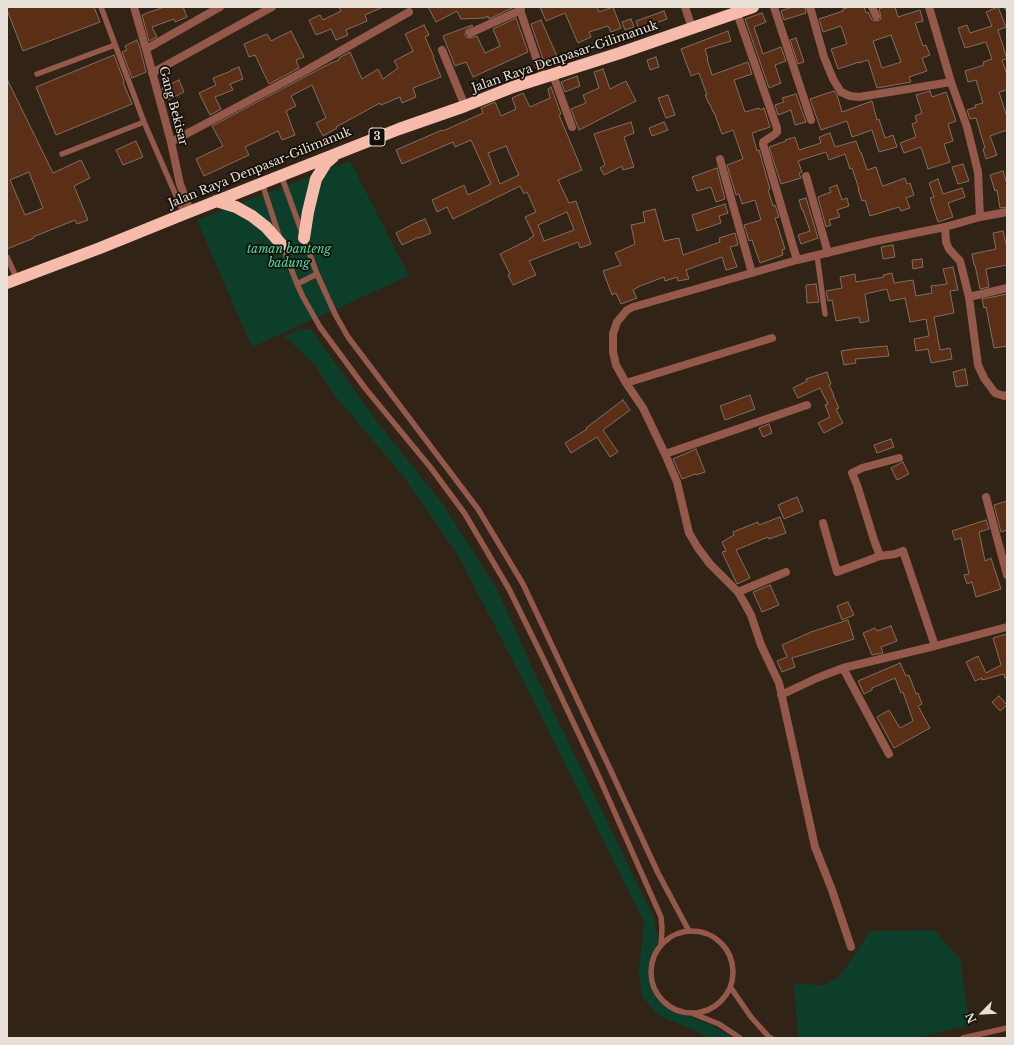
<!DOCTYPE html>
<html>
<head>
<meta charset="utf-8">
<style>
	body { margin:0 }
	#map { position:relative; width:1014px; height:1045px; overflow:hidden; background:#312417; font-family:"Libre Baskerville",serif }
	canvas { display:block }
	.frame { position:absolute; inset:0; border:8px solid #e8dfd7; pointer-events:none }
	.north { position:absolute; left:962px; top:993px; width:40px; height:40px; -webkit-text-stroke:3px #140f09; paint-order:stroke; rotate:246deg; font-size:11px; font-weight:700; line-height:16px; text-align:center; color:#e8dfd7 }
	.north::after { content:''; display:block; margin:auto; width:14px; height:18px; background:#e8dfd7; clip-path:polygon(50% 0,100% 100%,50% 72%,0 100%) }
</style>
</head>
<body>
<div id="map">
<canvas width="1014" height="1045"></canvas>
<div class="frame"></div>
<div class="north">N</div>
</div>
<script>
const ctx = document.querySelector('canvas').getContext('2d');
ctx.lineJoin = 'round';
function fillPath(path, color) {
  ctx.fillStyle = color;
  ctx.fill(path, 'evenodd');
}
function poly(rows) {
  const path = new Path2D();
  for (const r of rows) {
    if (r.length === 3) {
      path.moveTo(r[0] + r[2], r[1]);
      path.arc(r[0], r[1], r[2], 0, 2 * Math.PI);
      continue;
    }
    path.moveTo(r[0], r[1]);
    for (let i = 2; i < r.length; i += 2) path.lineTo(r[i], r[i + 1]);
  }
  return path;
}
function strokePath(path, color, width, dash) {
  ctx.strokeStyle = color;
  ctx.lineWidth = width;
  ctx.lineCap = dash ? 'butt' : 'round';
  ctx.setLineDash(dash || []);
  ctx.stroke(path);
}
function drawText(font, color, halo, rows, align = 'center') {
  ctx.font = font + ' "Libre Baskerville",serif';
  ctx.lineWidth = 3.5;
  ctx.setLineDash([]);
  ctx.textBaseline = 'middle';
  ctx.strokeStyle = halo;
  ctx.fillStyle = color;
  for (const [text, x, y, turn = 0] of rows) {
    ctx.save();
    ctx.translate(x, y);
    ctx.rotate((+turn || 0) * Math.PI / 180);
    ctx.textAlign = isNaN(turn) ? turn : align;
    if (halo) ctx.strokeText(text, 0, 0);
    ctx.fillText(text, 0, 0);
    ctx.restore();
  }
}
fillPath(poly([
	[350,161,409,276,252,347,197,220],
	[300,329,311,329,375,419,443,504,498,591,532,667,654,918,658,944,651,955,649,969,650,983,656,997,669,1009,714,1026,733,1038,707,1038,699,1032,659,1016,642,997,639,970,644,922,535,704,458,555,403,476,333,393,315,365,284,336,294,333],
	[934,930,960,959,970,1025,915,1038,798,1038,794,984,823,985,838,978,850,962,870,931]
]), '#0d3e2a');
strokePath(poly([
	[1005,7,1007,10]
]), '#26727c', 3.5);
const building = poly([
	[7,7,94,7,100,22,23,51,7,10,7,7],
	[164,7,183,7,187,17,175,22,174,19,152,27,157,37,149,41,142,15,152,11,153,11,164,7],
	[339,7,383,7,365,15,367,21,346,30,348,35,336,40,331,29,316,35,309,20,320,15,323,20,341,11,339,7],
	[428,7,511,7,512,8,489,19,490,18,488,18,488,16,484,18,461,19,457,11,436,22,428,7],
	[540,7,597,7,599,12,613,7,621,28,611,32,608,26,589,32,591,37,578,43,565,13,546,21,540,7],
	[792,7,805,7,806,13,784,20,781,11,792,7],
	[850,7,864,7,866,13,868,12,872,20,876,21,880,20,881,17,879,9,884,7,895,7,898,17,920,10,923,21,915,23,923,46,926,45,930,55,922,58,927,71,909,77,911,82,877,88,868,60,859,63,859,62,838,69,831,49,847,44,841,26,823,32,819,19,843,11,843,9,850,7],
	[891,35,901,62,882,68,873,41,891,35],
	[998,7,1006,27,998,30,1007,59,1002,60,1007,75,1007,90,999,92,1007,117,1007,130,990,136,997,155,986,159,983,149,985,148,976,118,970,119,967,110,976,107,975,105,983,103,976,80,968,82,965,71,984,65,983,62,992,59,986,42,965,48,958,28,967,25,970,33,992,26,986,12,998,7],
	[664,11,667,19,639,29,636,21,664,11],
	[762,13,766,22,754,27,763,54,781,47,786,61,775,65,781,83,769,88,745,19,762,13],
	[516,18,528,52,473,77,466,62,455,66,443,36,472,25,473,26,466,30,465,35,466,37,470,38,477,36,485,53,500,46,493,29,516,18],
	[631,19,634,27,625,30,622,22,631,19],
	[541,20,557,56,544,62,531,24,541,20],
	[424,25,429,35,425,37,434,57,433,57,441,77,413,88,416,97,402,103,400,97,381,105,380,103,336,127,337,128,323,136,316,123,326,118,312,85,291,96,296,106,286,111,295,135,282,140,278,131,245,147,249,155,204,176,196,159,223,146,212,126,331,63,339,60,339,58,350,52,362,79,378,69,383,79,398,68,394,61,413,51,405,34,424,25],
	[291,31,304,57,296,60,299,68,269,84,255,55,249,57,244,44,267,34,271,41,291,31],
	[728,31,731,41,705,49,708,59,707,59,712,75,748,62,752,74,734,80,745,112,759,108,760,110,764,108,770,127,752,133,757,151,759,150,770,189,768,190,773,206,775,205,779,217,775,218,785,249,782,250,783,255,760,263,752,240,749,241,744,225,761,220,755,200,742,204,739,194,736,195,727,165,743,159,733,130,722,134,714,112,713,112,710,104,709,104,705,95,707,95,699,73,691,76,681,49,728,31],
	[796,38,804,62,798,64,790,40,796,38],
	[137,40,140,48,146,72,132,78,122,52,127,50,125,46,137,40],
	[114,55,124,81,123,82,132,104,56,135,36,87,114,55],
	[656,57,659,67,650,70,647,60,656,57],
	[239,67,243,79,230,84,233,90,215,97,221,109,210,115,199,93,216,85,213,78,231,71,231,70,239,67],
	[603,69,610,89,626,81,636,101,579,130,571,109,586,103,583,95,599,88,594,72,603,69],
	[577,76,580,86,565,92,561,82,577,76],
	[7,79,53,173,81,160,90,178,74,186,88,220,77,224,75,220,33,237,34,238,7,249,7,79],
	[29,172,43,208,25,215,10,180,29,172],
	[179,80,184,92,168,100,162,88,179,80],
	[551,87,561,114,559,115,582,170,558,180,569,203,576,201,591,244,580,248,578,242,529,261,536,275,513,285,508,275,510,274,500,254,530,239,530,238,534,236,525,217,536,212,527,192,524,194,520,186,453,219,447,207,437,212,432,200,464,185,468,195,491,184,471,140,455,147,453,142,402,164,396,150,442,130,443,131,483,113,481,108,495,102,501,116,516,109,512,98,523,93,530,107,550,98,548,89,551,87],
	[506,146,519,175,500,184,488,153,506,146],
	[567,212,574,230,544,241,538,225,567,212],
	[834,91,837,95,842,112,872,101,877,120,879,119,885,138,893,135,897,147,879,152,872,130,852,137,847,121,821,130,810,99,834,91],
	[930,91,932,97,946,92,956,121,948,124,953,141,944,144,950,162,928,169,921,147,904,153,900,143,916,137,912,124,917,122,915,116,922,113,916,95,930,91],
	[796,94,806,122,795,125,791,110,778,115,775,105,784,102,782,98,796,94],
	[668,95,675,115,666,118,658,98,668,95],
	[631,122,634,133,624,137,634,167,623,170,622,166,604,175,600,168,605,165,594,134,631,122],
	[664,122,668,130,652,136,649,128,664,122],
	[830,133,835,147,856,141,860,152,861,152,867,170,876,167,882,185,883,186,905,178,907,184,910,183,914,195,906,198,910,208,901,211,899,207,870,216,865,200,862,201,858,189,859,189,852,168,850,169,845,154,829,160,826,152,798,161,802,172,799,173,801,178,781,184,769,147,786,141,785,140,795,137,799,150,821,143,819,137,830,133],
	[136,141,143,157,123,165,116,150,136,141],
	[963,164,969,181,958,184,952,167,963,164],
	[717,168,725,199,716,202,711,187,697,191,692,177,717,168],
	[1003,171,1007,184,1007,207,1000,208,997,190,995,191,990,175,1003,171],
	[938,179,943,194,962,188,965,197,948,203,953,217,938,222,930,198,934,197,929,183,938,179],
	[837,185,842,200,847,198,849,206,837,210,840,217,829,220,831,225,826,227,818,197,831,192,829,188,837,185],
	[806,198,818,238,801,244,798,235,810,231,803,210,802,210,799,200,806,198],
	[725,204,728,213,719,216,721,223,697,231,692,215,725,204],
	[655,209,664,241,679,238,683,255,720,242,719,238,735,233,738,245,730,247,737,267,726,270,722,257,686,270,689,279,678,281,677,277,665,281,664,277,640,286,633,290,637,298,621,304,616,293,612,295,603,271,621,265,615,253,635,244,631,225,645,222,643,212,655,209],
	[425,219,431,233,419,238,419,237,402,245,396,233,413,224,425,219],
	[1003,231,1007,248,1007,265,986,269,989,287,980,289,975,265,974,265,972,254,996,249,993,233,1003,231],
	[893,245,895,257,883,259,881,247,893,245],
	[922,259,923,267,913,269,912,260,922,259],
	[953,267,958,290,950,291,954,313,934,317,940,350,950,348,952,359,931,363,928,349,916,351,914,339,929,336,926,319,910,322,905,298,890,301,887,289,865,294,869,321,860,323,859,317,836,321,832,300,828,301,826,291,842,288,840,277,855,274,856,282,884,277,883,275,892,273,894,283,913,280,916,296,932,293,931,286,947,284,943,269,953,267],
	[816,284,819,302,807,303,806,285,816,284],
	[1007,294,1007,346,994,348,986,307,984,308,982,299,1007,294],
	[887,346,889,356,855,359,856,363,844,365,841,351,853,349,887,346],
	[965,369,968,385,956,387,953,372,965,369],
	[827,372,831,384,829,385,834,395,833,395,839,408,836,409,843,423,824,433,818,423,830,417,825,405,828,404,820,388,798,398,793,388,807,381,806,379,827,372],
	[750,395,755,409,725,420,720,406,750,395],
	[623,400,630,410,603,430,618,452,610,457,597,437,571,453,565,443,587,429,586,428,623,400],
	[769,424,772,433,763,437,759,428,769,424],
	[891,439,894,447,877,453,874,445,891,439],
	[696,449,705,472,696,475,695,474,682,479,673,459,696,449],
	[903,462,909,474,897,480,891,468,903,462],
	[797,497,803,511,784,519,778,505,797,497],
	[1007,501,1007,530,1001,532,994,505,1007,501],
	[780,517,786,533,769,539,768,537,736,550,750,578,737,584,722,552,726,551,722,542,734,535,733,532,758,522,759,525,780,517],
	[986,520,989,529,979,532,985,561,991,558,1001,589,976,597,972,582,967,584,964,575,969,574,961,538,955,540,952,531,986,520],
	[770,585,779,605,762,612,753,592,770,585],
	[848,602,854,615,842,620,837,606,848,602],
	[848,620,854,639,792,658,795,667,782,672,777,661,787,657,782,645,811,632,848,620],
	[891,626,897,641,881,647,883,653,872,655,863,633,875,628,877,631,891,626],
	[1007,634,1007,678,1005,678,1004,674,982,680,982,678,975,681,966,662,978,656,986,673,1001,665,993,638,1007,634],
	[900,663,906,676,909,675,916,694,918,693,922,704,918,706,930,728,894,748,877,717,889,710,900,728,913,721,903,692,901,693,895,678,872,688,872,690,864,694,858,681,900,663],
	[999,696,1007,705,1000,711,992,702,999,696]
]);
fillPath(building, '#5a2f15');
strokePath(building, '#826e63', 1);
strokePath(poly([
	[101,7,144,122,184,214],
	[37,74,115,45],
	[62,154,144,122],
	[281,175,317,274,335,314,348,337,478,509,523,584,611,771,658,873,689,931],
	[262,183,282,245,297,284,303,297,320,327,365,388,431,468,465,514,509,589,542,656,599,777,661,917,662,928,661,945],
	[817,255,825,314],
	[7,257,17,279],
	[297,284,317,274],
	[692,972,41],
	[731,988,751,1017,769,1037,771,1038],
	[694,1014,719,1024,740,1038],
	[963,1038,1007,1028]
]), '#94594a', 5.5);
strokePath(poly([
	[134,7,146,49,171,142,180,184,190,211],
	[519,7,543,78],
	[685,7,692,28],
	[774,7,811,120],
	[810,7,824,57,833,79,841,92,850,96,859,97,951,82],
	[872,7,876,16],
	[929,7,951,82,967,127,978,172,980,217],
	[737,13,777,128,777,132,775,134,763,142,763,144,797,260],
	[470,33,521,10],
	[146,49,220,7],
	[442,50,465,106],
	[152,73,272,7],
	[553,75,572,127],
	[171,142,305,71,409,12],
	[720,159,752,273],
	[806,176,828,253],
	[945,227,946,242,949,249,960,261,969,297,978,365,984,378,995,393,1004,396,1007,395],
	[969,297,1007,288],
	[626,383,772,338],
	[665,454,807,405],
	[899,458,862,468,852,473,857,485,874,540,880,556,895,554,903,551,935,646],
	[986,497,1007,575],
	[823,523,837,572,880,556],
	[738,592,786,572],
	[843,668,889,754],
	[781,695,817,678,843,668,935,646,1007,627],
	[851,947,832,890,815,847,779,683,761,645,751,615,745,604,738,592,710,564,698,548,689,533,677,482,665,454,643,408,626,383,616,365,613,352,613,334,617,322,627,310,633,307,797,260,876,241,945,227,980,217,1007,212]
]), '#94594a', 8);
strokePath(poly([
	[216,201,236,207,252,216,266,227,282,245],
	[304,238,308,212,316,179,326,163,333,157],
	[7,283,100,248,184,214,399,129,465,106,513,87,620,53,753,7]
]), '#f6bbaa', 12);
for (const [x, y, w] of [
	[377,137,16]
]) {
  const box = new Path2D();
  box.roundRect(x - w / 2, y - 9, w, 18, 3);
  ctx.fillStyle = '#140f09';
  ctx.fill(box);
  strokePath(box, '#e8dfd7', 1);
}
drawText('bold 11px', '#e8dfd7', null, [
	["3",377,137]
]);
drawText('12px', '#e8dfd7', '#140f09', [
	["Jalan Raya Denpasar-Gilimanuk",565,57,-19],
	["Gang Bekisar",173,106,75],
	["Jalan Raya Denpasar-Gilimanuk",260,168,-22]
]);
drawText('italic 12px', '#4bdda0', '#140f09', [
	["taman banteng",289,250],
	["badung",289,264]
]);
</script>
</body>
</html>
